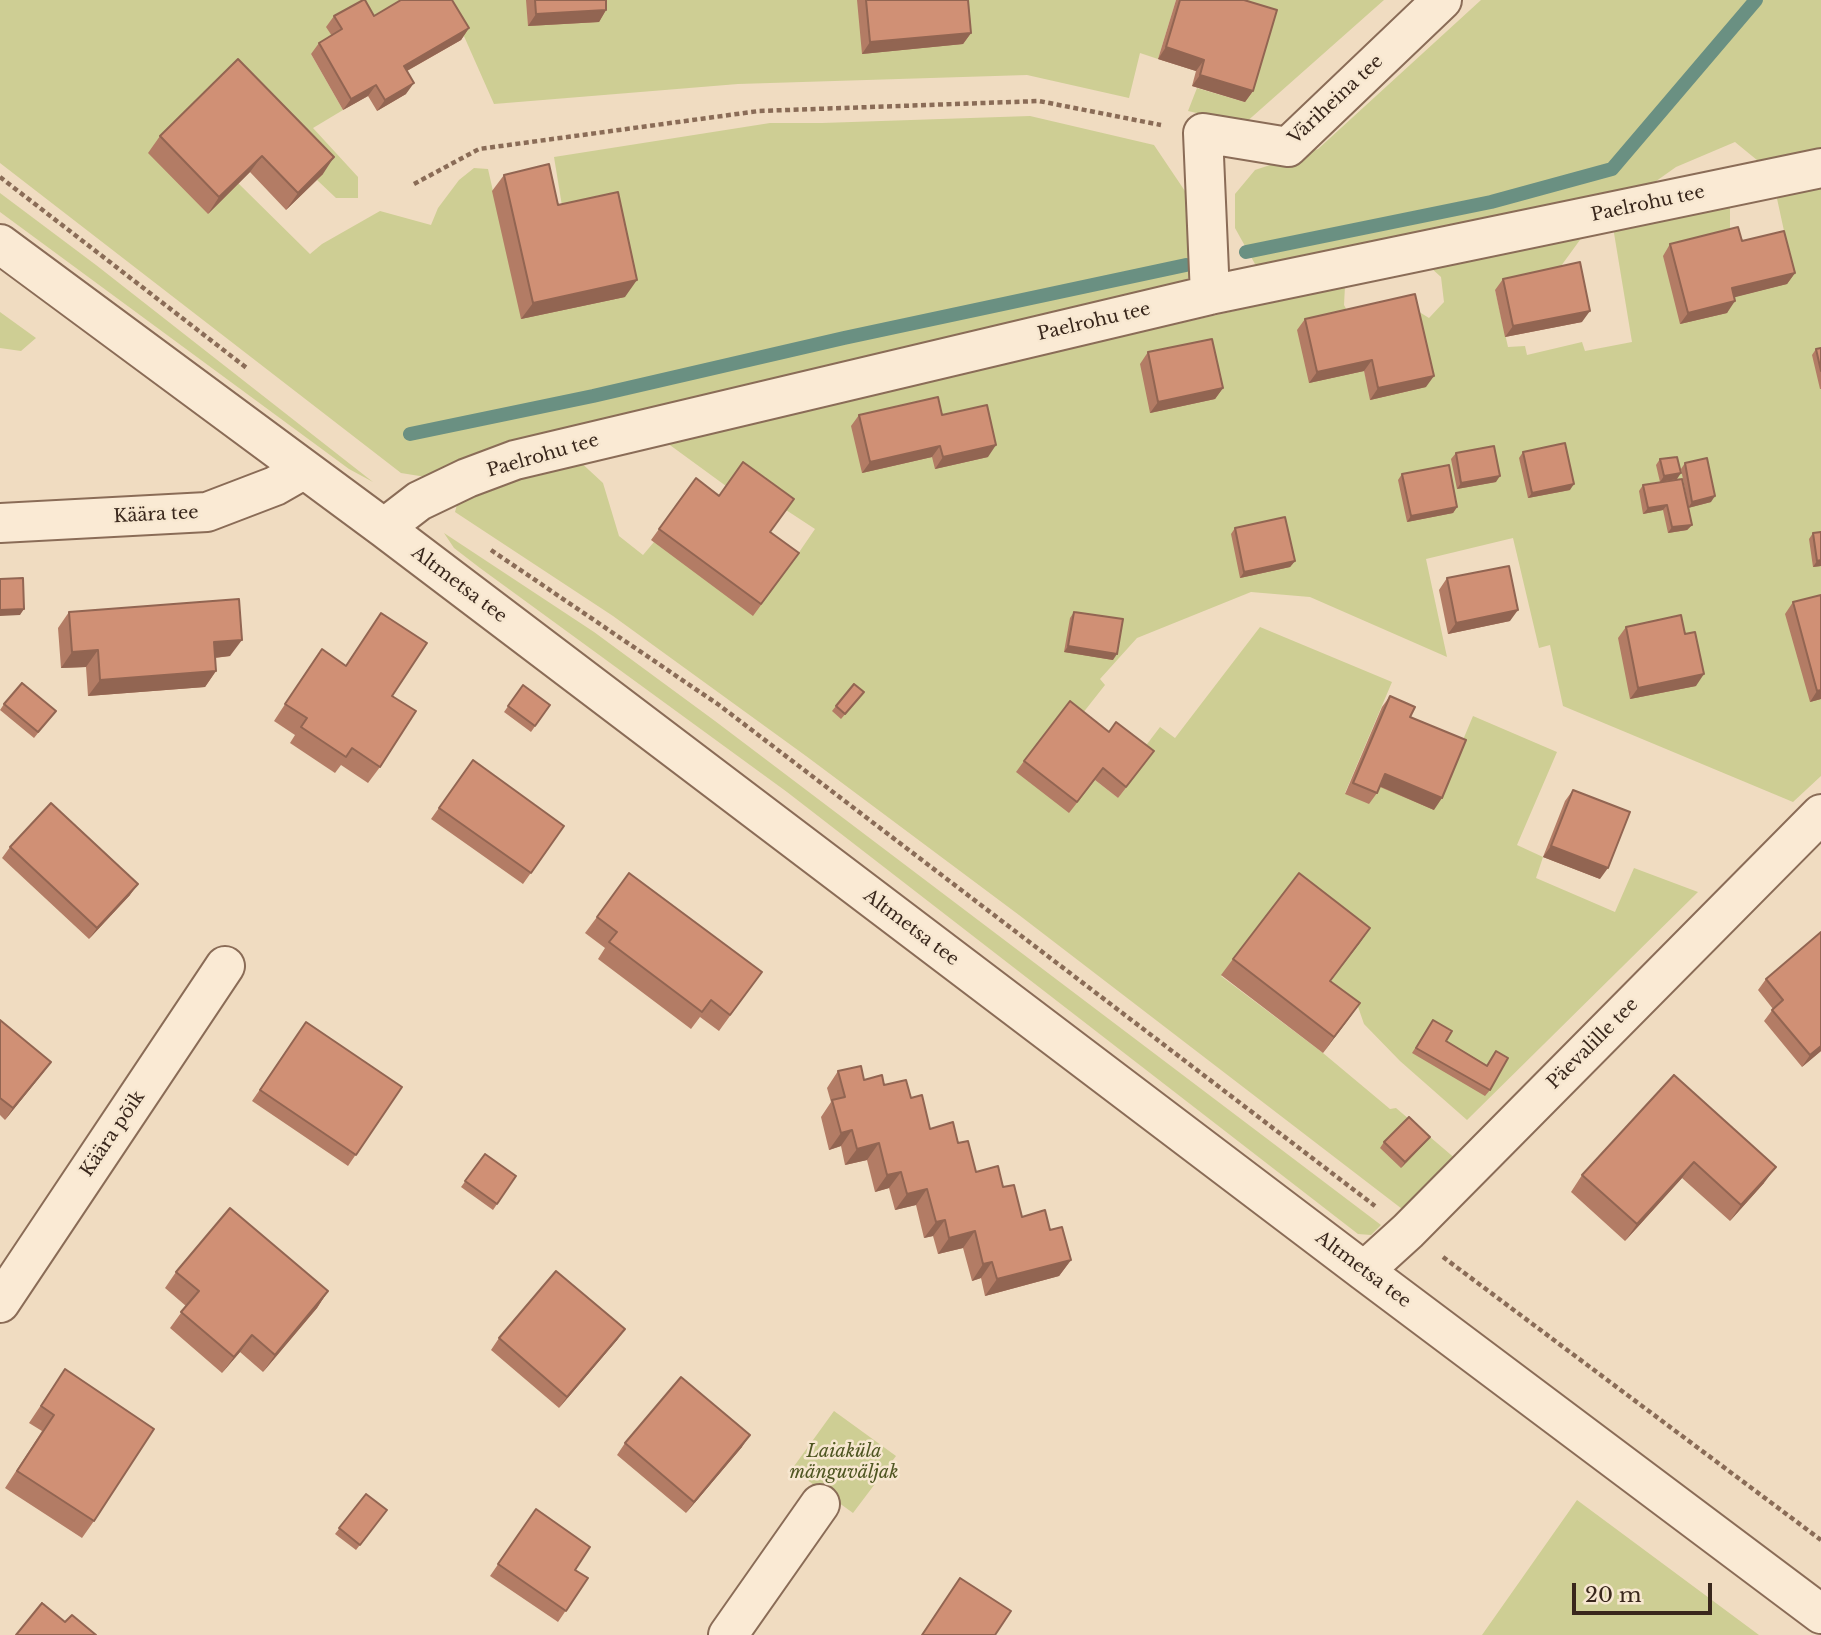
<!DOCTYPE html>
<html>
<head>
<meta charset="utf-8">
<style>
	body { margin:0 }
	#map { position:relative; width:1821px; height:1635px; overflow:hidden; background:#f0dcc1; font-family:"Libre Baskerville",serif }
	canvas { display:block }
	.scale { position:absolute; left:1572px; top:1583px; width:140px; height:32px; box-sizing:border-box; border:4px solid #39271c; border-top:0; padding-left:9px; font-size:21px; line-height:24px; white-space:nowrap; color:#39271c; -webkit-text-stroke:5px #f7e7d0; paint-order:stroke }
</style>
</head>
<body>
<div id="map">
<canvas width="1821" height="1635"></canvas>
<div class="scale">20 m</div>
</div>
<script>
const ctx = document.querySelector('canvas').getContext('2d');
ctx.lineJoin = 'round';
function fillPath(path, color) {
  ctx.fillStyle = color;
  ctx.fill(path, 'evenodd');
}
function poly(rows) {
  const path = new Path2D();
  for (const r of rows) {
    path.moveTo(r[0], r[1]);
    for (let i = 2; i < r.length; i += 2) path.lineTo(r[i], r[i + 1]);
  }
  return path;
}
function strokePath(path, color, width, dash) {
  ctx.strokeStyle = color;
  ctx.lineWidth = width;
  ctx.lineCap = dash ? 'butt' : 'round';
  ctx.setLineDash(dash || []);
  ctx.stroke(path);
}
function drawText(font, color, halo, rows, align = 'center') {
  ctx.font = font + ' "Libre Baskerville",serif';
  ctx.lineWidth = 5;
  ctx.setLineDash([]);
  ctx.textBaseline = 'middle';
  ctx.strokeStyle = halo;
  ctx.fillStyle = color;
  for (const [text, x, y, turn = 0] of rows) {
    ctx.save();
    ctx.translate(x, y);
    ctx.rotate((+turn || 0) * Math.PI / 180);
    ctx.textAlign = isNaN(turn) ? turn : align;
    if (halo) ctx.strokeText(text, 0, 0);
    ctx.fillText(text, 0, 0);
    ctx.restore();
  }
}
fillPath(poly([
	[0,0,413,0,311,54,343,110,313,128,358,177,358,198,336,198,317,180,322,174,227,76,238,183,310,254,322,244,380,211,431,225,438,208,459,180,474,168,488,169,522,319,564,218,554,157,770,123,822,123,1030,116,1154,145,1193,203,1190,277,1169,296,426,477,401,473,0,163],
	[448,0,1176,0,1158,59,1140,53,1129,98,1027,75,738,84,494,104],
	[1199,0,1384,0,1244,124,1188,111,1197,88,1245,102],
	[1481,0,1821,0,1821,152,1763,165,1735,142,1676,167,1645,189,1292,264,1255,264,1235,228,1235,194,1255,170,1318,149],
	[1821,184,1821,776,1793,802,1563,706,1550,645,1539,648,1513,538,1426,559,1447,657,1310,597,1251,592,1137,638,1100,679,1105,685,1075,723,1095,780,1118,798,1138,756,1160,727,1175,738,1260,627,1392,682,1345,793,1377,785,1434,809,1473,716,1557,752,1517,845,1543,857,1536,878,1615,912,1634,868,1698,892,1467,1120,1400,1061,1364,1024,1356,1001,1331,981,1358,944,1221,976,1323,1053,1390,1109,1396,1108,1457,1160,1406,1212,1019,915,806,756,613,616,455,512,459,497,576,458,603,483,619,536,643,555,654,542,791,564,815,529,786,510,726,486,663,440,1345,286,1344,305,1351,318,1371,399,1408,305,1429,318,1444,302,1441,277,1430,267,1585,233,1553,277,1495,290,1508,347,1525,346,1527,355,1582,342,1585,351,1632,342,1613,227,1730,203,1730,238,1724,300,1786,240,1776,194],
	[0,193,96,265,373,482,349,469,0,212],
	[0,312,36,338,21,351,0,348],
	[444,533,594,632,715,721,1381,1225,1371,1235,1358,1234,787,792,480,568,454,548],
	[834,1411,896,1456,853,1513,792,1469],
	[1577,1500,1759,1635,1482,1635]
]), '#cece94');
strokePath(poly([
	[1246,252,1491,202,1612,169,1756,0],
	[410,434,593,396,844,338,1186,265]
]), '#6a9082', 14);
const minor = poly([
	[0,244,384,528,1364,1271,1821,1614],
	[1210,295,1203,133,1288,147,1442,0],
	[0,523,207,512,275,486,303,470],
	[384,528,419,501,467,478,515,460,1210,295,1821,168],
	[1364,1271,1408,1231,1821,814],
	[0,1303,225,966],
	[728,1635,820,1504]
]);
strokePath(minor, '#8a6c57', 42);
strokePath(poly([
	[0,177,248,369],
	[414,184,479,149,759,111,1039,101,1161,125],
	[491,550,719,705,1375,1206],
	[1443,1257,1821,1540]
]), '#8a6c57', 4.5, [5, 3.5]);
strokePath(minor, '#faead4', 38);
fillPath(poly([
	[526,0,606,0,606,10,599,22,528,26],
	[857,0,968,0,971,33,963,44,862,54],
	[1176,0,1244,0,1253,91,1245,102,1192,86,1196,71,1158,59],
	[334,16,374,16,469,28,461,40,407,71,406,94,377,111,368,96,343,110,311,54,319,43,332,36,326,27],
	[238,59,323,174,286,210,250,172,208,214,148,153,160,136],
	[504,175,625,297,521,319,492,191],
	[1742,241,1795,273,1787,284,1734,297,1727,313,1680,324,1663,256,1670,244],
	[1503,279,1582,322,1505,337,1495,290],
	[1305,319,1426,387,1370,400,1364,371,1309,383,1297,330],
	[1821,348,1821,389,1820,389,1812,355,1816,349],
	[1148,352,1223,388,1215,399,1150,413,1140,364],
	[859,415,942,415,988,457,935,469,932,457,862,473,851,426],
	[1523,452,1570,490,1528,498,1519,458],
	[1456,453,1496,482,1457,489,1451,459],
	[1660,459,1677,479,1660,482,1656,465],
	[1685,463,1711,502,1688,508,1692,525,1687,530,1668,533,1663,510,1643,514,1639,491,1643,485,1687,500,1681,469],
	[1402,474,1457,507,1453,513,1407,522,1398,480],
	[696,478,799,553,753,616,651,540],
	[1235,528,1295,561,1290,567,1240,578,1231,534],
	[1813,533,1821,566,1813,567,1809,539],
	[1447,578,1510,621,1448,634,1439,590],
	[1793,602,1821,699,1810,702,1785,614],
	[69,612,230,656,215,658,216,671,205,687,88,696,86,667,61,668,58,628],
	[1074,612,1113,660,1064,652,1070,618],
	[381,613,392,696,380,767,368,783,341,765,335,773,290,743,295,735,274,721,310,666,346,665],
	[1626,627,1685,634,1696,686,1630,699,1618,638],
	[523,685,550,705,531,732,504,712],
	[1390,696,1410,717,1434,810,1380,787,1377,793,1369,804,1345,794,1382,707],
	[860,697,841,719,832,711,836,706],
	[4,704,56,711,34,738,0,710],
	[473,760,564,826,523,884,431,819],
	[1024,761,1146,762,1118,798,1095,780,1069,813,1016,772],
	[1573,790,1600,879,1543,857,1565,801],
	[10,847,130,895,89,939,2,858],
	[597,917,762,972,719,1031,700,1017,691,1029,598,959,605,948,585,933],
	[1370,928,1330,981,1360,1003,1323,1053,1221,975,1233,959],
	[1821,932,1821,1051,1802,1067,1764,1021,1773,1009,1758,990,1766,979],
	[0,1020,51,1062,5,1120,0,1115],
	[1433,1020,1446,1041,1487,1065,1496,1051,1490,1090,1485,1096,1412,1053],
	[306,1022,402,1087,348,1166,252,1101],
	[838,1071,884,1085,911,1098,930,1129,958,1143,976,1172,1003,1187,1022,1217,1050,1230,1071,1260,1059,1276,985,1296,981,1278,972,1281,963,1248,938,1254,933,1236,924,1238,916,1205,895,1210,889,1188,875,1192,867,1160,845,1165,841,1146,829,1150,821,1117,831,1102,827,1088],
	[1674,1075,1764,1183,1730,1221,1682,1178,1625,1241,1571,1192,1582,1175],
	[1384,1142,1425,1143,1401,1168,1380,1148],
	[485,1154,516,1176,493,1210,461,1187],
	[176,1272,328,1291,317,1308,263,1372,240,1352,222,1373,170,1328,186,1306,165,1288],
	[625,1329,617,1340,559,1408,491,1350,499,1338],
	[65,1369,94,1521,82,1538,5,1488,42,1431,29,1423],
	[625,1443,742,1447,686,1513,617,1455],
	[366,1494,387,1510,356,1550,335,1534],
	[536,1509,575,1570,588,1578,558,1622,490,1576]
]), '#b37c65');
fillPath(poly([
	[606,10,599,22,528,26,536,14],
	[469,28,461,40,396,77,404,66],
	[971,33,963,44,862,54,870,42],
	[1166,47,1204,60,1196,71,1158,59],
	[1200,75,1253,91,1245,102,1192,86],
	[414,83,406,94,377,111,385,100],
	[376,85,368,96,343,110,351,99],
	[262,156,250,172,208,214,219,197],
	[334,157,323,174,286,210,298,193],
	[1795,273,1787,284,1724,300,1732,288],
	[637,280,625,297,521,319,533,303],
	[1735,301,1727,313,1680,324,1688,313],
	[1590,311,1582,322,1505,337,1513,326],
	[1372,360,1364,371,1309,383,1317,372],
	[1434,376,1426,387,1370,400,1378,388],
	[1223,388,1215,399,1150,413,1158,402],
	[996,445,988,457,935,469,943,457],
	[940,446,932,457,862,473,870,462],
	[1681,473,1677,479,1660,482,1664,476],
	[1500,476,1496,482,1457,489,1461,483],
	[1574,484,1570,490,1528,498,1532,493],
	[1715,496,1711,502,1688,508,1692,502],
	[1667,505,1663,510,1643,514,1648,508],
	[1457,507,1453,513,1407,522,1411,516],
	[1692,525,1687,530,1668,533,1672,527],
	[1821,560,1821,566,1813,567,1817,561],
	[1295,561,1290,567,1240,578,1244,572],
	[24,609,20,615,0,616,0,610],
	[1518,610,1510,621,1448,634,1456,623],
	[242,640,230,656,203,659,214,642],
	[1068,646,1117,654,1113,660,1064,652],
	[98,650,86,667,61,668,72,652],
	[216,671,205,687,88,696,100,680],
	[1704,674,1696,686,1630,699,1638,688],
	[1821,690,1821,699,1810,702,1817,691],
	[1385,774,1442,798,1434,810,1377,785],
	[1551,846,1608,868,1600,879,1543,857],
	[138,884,130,895,89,939,97,928],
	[1370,928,1359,944,1318,997,1330,981],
	[1360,1003,1348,1020,1323,1053,1334,1037],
	[1821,1046,1821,1051,1802,1067,1810,1055],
	[51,1062,43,1073,5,1120,13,1108],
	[852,1130,841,1146,829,1150,841,1133],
	[1430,1137,1425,1143,1401,1168,1405,1162],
	[879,1143,867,1160,845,1165,857,1149],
	[1694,1162,1682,1178,1625,1241,1637,1224],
	[1776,1167,1764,1183,1730,1221,1741,1205],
	[901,1172,889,1188,875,1192,887,1175],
	[927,1189,916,1205,895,1210,907,1194],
	[945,1220,933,1236,924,1238,936,1222],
	[975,1231,963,1248,938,1254,949,1238],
	[1071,1260,1059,1276,985,1296,997,1279],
	[992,1262,981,1278,972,1281,983,1264],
	[328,1291,317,1308,263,1372,275,1355],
	[625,1329,617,1340,559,1408,567,1397],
	[252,1335,240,1352,222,1373,234,1357],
	[750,1435,742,1447,686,1513,694,1502]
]), '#926552');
const building = poly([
	[363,0,365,0,374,16,401,0,452,0,469,28,404,66,414,83,385,100,376,85,351,99,319,43,342,29,334,16,363,0],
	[535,0,606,0,606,10,536,14,535,0],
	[866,0,968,0,971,33,870,42,866,0],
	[1180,0,1244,0,1277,10,1253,91,1200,75,1204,60,1166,47,1180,0],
	[238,59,334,157,298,193,262,156,219,197,160,136,238,59],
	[549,164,558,205,618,192,637,280,533,303,504,175,549,164],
	[1738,227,1742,241,1784,231,1795,273,1732,288,1735,301,1688,313,1670,244,1738,227],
	[1580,262,1590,311,1513,326,1503,279,1580,262],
	[1415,294,1434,376,1378,388,1372,360,1317,372,1305,319,1415,294],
	[1212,339,1223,388,1158,402,1148,352,1212,339],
	[1821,348,1821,371,1816,349,1821,348],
	[938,397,942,415,987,405,996,445,943,457,940,446,870,462,859,415,938,397],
	[1565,443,1574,484,1532,493,1523,452,1565,443],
	[1494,446,1500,476,1461,483,1456,453,1494,446],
	[1677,457,1681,473,1664,476,1660,459,1677,457],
	[1707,458,1715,496,1692,502,1685,463,1707,458],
	[743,462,794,499,770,532,799,553,761,604,659,529,696,478,719,496,743,462],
	[1449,465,1457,507,1411,516,1402,474,1449,465],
	[1682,479,1692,525,1672,527,1667,505,1648,508,1643,485,1682,479],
	[1285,517,1295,561,1244,572,1235,528,1285,517],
	[1821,532,1821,560,1817,561,1813,533,1821,532],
	[1509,566,1518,610,1456,623,1447,578,1509,566],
	[23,578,24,609,0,610,0,579,23,578],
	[1821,595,1821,690,1817,691,1793,602,1821,595],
	[239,599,242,640,214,642,216,671,100,680,98,650,72,652,69,612,239,599],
	[1074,612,1123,619,1117,654,1068,646,1074,612],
	[381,613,427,643,392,696,416,711,380,767,352,748,346,757,301,727,307,718,285,704,322,649,346,666,381,613],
	[1681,615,1685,634,1695,632,1704,674,1638,688,1626,627,1681,615],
	[22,683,56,711,38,732,4,704,22,683],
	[854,684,864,692,845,714,836,706,854,684],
	[523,685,550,705,535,726,508,706,523,685],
	[1390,696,1415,707,1410,717,1466,740,1442,798,1385,774,1377,793,1353,783,1390,696],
	[1070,701,1109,732,1116,722,1154,751,1126,787,1103,768,1077,802,1024,761,1070,701],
	[473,760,564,826,531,873,439,808,473,760],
	[1573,790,1630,812,1608,868,1551,846,1573,790],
	[51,803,138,884,97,928,10,847,51,803],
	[629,873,762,972,730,1015,711,1000,702,1012,609,942,617,932,597,917,629,873],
	[1299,873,1370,928,1330,981,1360,1003,1334,1037,1233,959,1299,873],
	[1821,932,1821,1046,1810,1055,1772,1010,1783,1000,1766,979,1821,932],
	[0,1020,51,1062,13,1108,0,1098,0,1020],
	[1433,1020,1452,1031,1446,1041,1487,1066,1496,1051,1508,1058,1490,1090,1416,1048,1433,1020],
	[306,1022,402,1087,356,1155,260,1090,306,1022],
	[861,1066,864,1080,882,1075,884,1085,906,1080,911,1098,922,1095,930,1129,953,1122,958,1143,968,1141,976,1172,998,1166,1003,1187,1014,1185,1022,1217,1045,1210,1050,1230,1062,1227,1071,1260,997,1279,992,1262,983,1264,975,1231,949,1238,945,1220,936,1222,927,1189,907,1194,901,1172,887,1175,879,1143,857,1149,852,1130,841,1133,832,1100,845,1097,838,1071,861,1066],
	[1674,1075,1776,1167,1741,1205,1694,1162,1637,1224,1582,1175,1674,1075],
	[1409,1117,1430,1137,1405,1162,1384,1142,1409,1117],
	[485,1154,516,1176,497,1204,465,1181,485,1154],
	[230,1208,328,1291,275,1355,252,1335,234,1357,181,1312,199,1291,176,1272,230,1208],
	[556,1271,625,1329,567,1397,499,1338,556,1271],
	[65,1369,154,1429,94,1521,17,1471,54,1415,41,1406,65,1369],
	[681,1377,750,1435,694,1502,625,1443,681,1377],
	[366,1494,387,1510,360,1545,339,1528,366,1494],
	[536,1509,590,1547,575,1570,588,1578,566,1611,498,1564,536,1509],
	[960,1578,1011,1611,995,1635,922,1635,960,1578],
	[42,1603,65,1622,72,1615,96,1635,16,1635,42,1603]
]);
fillPath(building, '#d09075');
strokePath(building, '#926552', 2);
drawText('18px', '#39271c', '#f7e7d0', [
	["Väriheina tee",1336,100,-43],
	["Paelrohu tee",1648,204,-12],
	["Paelrohu tee",1094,322,-13],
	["Paelrohu tee",543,456,-16],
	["Käära tee",156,515,-3],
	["Altmetsa tee",459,585,37],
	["Altmetsa tee",911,928,37],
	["Päevalille tee",1593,1044,-45],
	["Käära põik",113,1134,-56],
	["Altmetsa tee",1363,1270,37]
]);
drawText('italic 18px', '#4f5622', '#f7e7d0', [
	["Laiaküla",844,1452],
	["mänguväljak",844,1473]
]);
</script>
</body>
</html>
